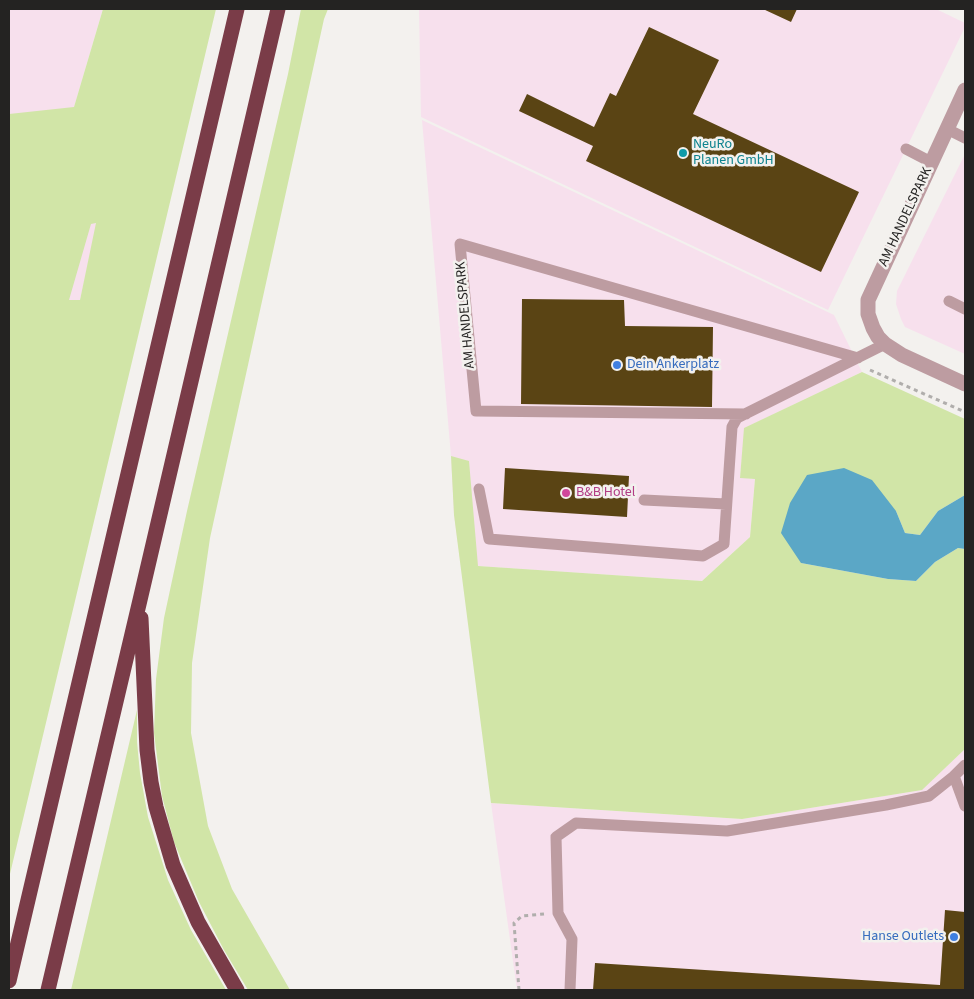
<!DOCTYPE html>
<html>
<head>
<meta charset="utf-8">
<style>
	body { margin:0 }
	#map { position:relative; width:974px; height:999px; overflow:hidden; background:#f3f1ee; font-family:"Source Sans 3",sans-serif }
	canvas { display:block }
	.frame { position:absolute; inset:0; border:10px solid #242322; pointer-events:none }
</style>
</head>
<body>
<div id="map">
<canvas width="974" height="999"></canvas>
<div class="frame"></div>
</div>
<script>
const ctx = document.querySelector('canvas').getContext('2d');
ctx.lineJoin = 'round';
function fillPath(path, color) {
  ctx.fillStyle = color;
  ctx.fill(path, 'evenodd');
}
function poly(rows) {
  const path = new Path2D();
  for (const r of rows) {
    path.moveTo(r[0], r[1]);
    for (let i = 2; i < r.length; i += 2) path.lineTo(r[i], r[i + 1]);
  }
  return path;
}
function strokePath(path, color, width, dash) {
  ctx.strokeStyle = color;
  ctx.lineWidth = width;
  ctx.lineCap = dash ? 'butt' : 'round';
  ctx.setLineDash(dash || []);
  ctx.stroke(path);
}
function drawText(font, color, halo, rows, align = 'center') {
  ctx.font = font + ' "Source Sans 3",sans-serif';
  ctx.lineWidth = 5;
  ctx.setLineDash([]);
  ctx.textBaseline = 'middle';
  ctx.strokeStyle = halo;
  ctx.fillStyle = color;
  for (const [text, x, y, turn = 0] of rows) {
    ctx.save();
    ctx.translate(x, y);
    ctx.rotate((+turn || 0) * Math.PI / 180);
    ctx.textAlign = isNaN(turn) ? turn : align;
    if (halo) ctx.strokeText(text, 0, 0);
    ctx.fillText(text, 0, 0);
    ctx.restore();
  }
}
fillPath(poly([
	[9,9,103,9,74,107,97,223,9,624],
	[419,9,936,9,965,23,965,27,828,310,421,117],
	[422,120,834,315,862,372,745,428,740,477,755,479,750,537,702,581,461,565,454,515,451,456],
	[965,154,965,354,905,327,901,319,896,304,897,291],
	[965,749,965,990,517,990,491,803,742,819,921,790]
]), '#f7e0ed');
fillPath(poly([
	[103,9,216,9,9,878,9,114,74,107],
	[96,223,80,300,69,300,91,224],
	[301,9,328,9,324,19,210,538,192,663,191,733,208,826,232,889,290,990,248,990,224,950,199,902,174,842,162,796,154,733,156,679,164,618,187,511,288,74],
	[862,372,965,419,965,495,938,511,920,535,905,533,896,511,801,563,888,579,916,581,935,562,958,548,965,549,965,749,922,790,742,819,491,803,454,515,451,456,469,461,478,566,702,581,750,537,755,479,740,478,744,428],
	[137,710,137,742,140,773,148,817,168,880,191,930,226,990,71,990]
]), '#d1e5a7');
fillPath(poly([
	[844,468,872,480,896,511,905,533,920,535,938,511,965,495,965,549,958,548,935,562,916,581,888,579,801,563,781,533,790,503,807,475]
]), '#5ba7c6');
fillPath(poly([
	[763,9,797,9,791,22],
	[649,27,719,60,693,114,859,192,821,272,586,161,593,146,519,111,527,94,594,127,610,93,616,96],
	[522,299,624,300,625,326,713,327,712,407,521,404],
	[505,468,629,476,627,517,503,509],
	[945,910,965,912,965,990,593,990,595,963,940,985]
]), '#5a4414');
strokePath(poly([
	[870,370,965,412],
	[519,990,514,923,522,916,544,914]
]), '#b0aeac', 3, [4, 4]);
strokePath(poly([
	[947,129,965,138],
	[906,149,931,162],
	[949,301,965,309],
	[746,414,476,411,460,244,858,358],
	[479,489,489,539,703,556,724,544,732,427,737,418,885,344],
	[644,500,726,504],
	[954,776,965,806],
	[570,990,572,939,558,913,556,837,576,823,727,831,886,805,929,796,954,776,965,765]
]), '#bd9ca1', 11);
strokePath(poly([
	[965,90,868,300,868,314,873,328,878,337,885,344,902,355,965,384]
]), '#bd9ca1', 15);
strokePath(poly([
	[141,618,147,750,151,782,156,807,173,865,198,922,237,990],
	[9,981,237,9],
	[48,990,140,600,278,9]
]), '#7a3c48', 15);
for (const [x, y, r, color] of [
	[683,153,5,"#0f9aa8"],
	[617,365,5,"#3f7fe0"],
	[566,493,5,"#d1479c"],
	[954,937,5,"#3f7fe0"]
]) {
  const dot = new Path2D();
  dot.arc(x, y, r, 0, 2 * Math.PI);
  ctx.fillStyle = color;
  ctx.fill(dot);
  strokePath(dot, '#f3f1ee', 2);
}
drawText('14px', '#0d838f', '#f3f1ee', [
	["NeuRo",693,145],
	["Planen GmbH",693,161]
], 'left');
drawText('14px', '#242322', '#f3f1ee', [
	["AM HANDELSPARK",906,217,-65],
	["AM HANDELSPARK",466,315,-95]
]);
drawText('14px', '#366cbe', '#f3f1ee', [
	["Dein Ankerplatz",627,365],
	["Hanse Outlets",944,937,"right"]
], 'left');
drawText('14px', '#b23c85', '#f3f1ee', [
	["B&B Hotel",576,493]
], 'left');
</script>
</body>
</html>
